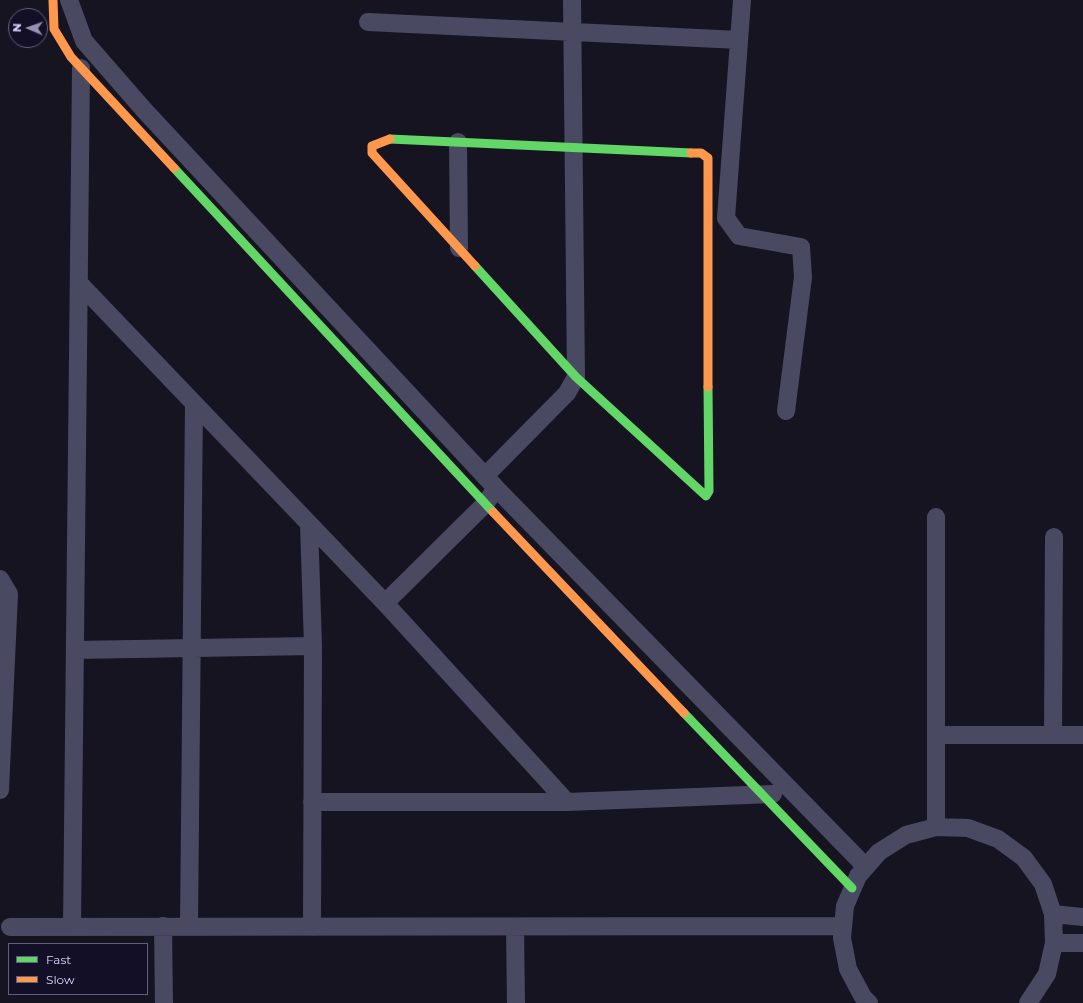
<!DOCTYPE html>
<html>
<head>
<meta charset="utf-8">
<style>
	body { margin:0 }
	#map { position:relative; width:1083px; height:1003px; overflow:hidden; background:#161421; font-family:Montserrat,sans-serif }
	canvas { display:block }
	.legend { position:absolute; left:8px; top:943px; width:140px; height:52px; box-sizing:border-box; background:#130f26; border:1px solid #625e7d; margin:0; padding:5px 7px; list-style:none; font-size:12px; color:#d9d4ff }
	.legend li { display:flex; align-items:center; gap:8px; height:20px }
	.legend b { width:20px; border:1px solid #625e7d }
	.north { position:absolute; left:8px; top:8px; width:40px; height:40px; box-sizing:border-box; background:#130f26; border:1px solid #625e7d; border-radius:50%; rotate:272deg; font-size:11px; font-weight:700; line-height:16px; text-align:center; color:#d9d4ff }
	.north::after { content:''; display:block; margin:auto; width:14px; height:18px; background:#9591b1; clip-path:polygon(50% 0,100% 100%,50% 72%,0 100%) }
</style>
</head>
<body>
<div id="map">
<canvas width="1083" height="1003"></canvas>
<ul class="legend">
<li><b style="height:5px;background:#63d668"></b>Fast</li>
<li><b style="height:5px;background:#ff974d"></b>Slow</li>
</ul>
<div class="north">N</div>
</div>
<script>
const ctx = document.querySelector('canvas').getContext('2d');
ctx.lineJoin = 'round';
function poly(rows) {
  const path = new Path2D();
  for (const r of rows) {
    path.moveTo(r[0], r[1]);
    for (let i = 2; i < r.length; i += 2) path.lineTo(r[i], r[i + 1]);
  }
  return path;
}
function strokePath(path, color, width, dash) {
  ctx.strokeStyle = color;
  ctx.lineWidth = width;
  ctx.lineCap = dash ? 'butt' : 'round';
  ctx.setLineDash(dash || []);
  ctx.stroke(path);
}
strokePath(poly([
	[69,0,84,41,145,111,496,488,866,867],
	[742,0,726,218,739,236,801,247,803,277,786,411],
	[368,22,739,40],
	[458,142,459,248],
	[79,283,385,603,567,802],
	[485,476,567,393,576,377,572,0],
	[936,517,936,827],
	[309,524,313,646,312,927],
	[0,579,9,594,0,790],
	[385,603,485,504,492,494],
	[75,650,313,646],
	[936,735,1083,735],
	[1053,735,1054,537],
	[312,802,567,802,773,794],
	[1053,914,1083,917],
	[72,926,81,68],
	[163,926,164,1003],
	[189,926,194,403],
	[10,927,843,926],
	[515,927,516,1003],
	[1054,943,1083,943],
	[869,1003,863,997,848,969,842,938,845,906,858,876,879,852,906,835,936,827,968,828,998,839,1024,858,1043,884,1053,914,1054,943,1047,974,1028,1003]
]), '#4a4962', 18);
strokePath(poly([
	[390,139,691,153],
	[174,168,493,512],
	[475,266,576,377,706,496,709,491,708,387],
	[684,713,852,888]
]), '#63d668', 9);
strokePath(poly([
	[53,0,54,29,71,57,174,168],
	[390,139,372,146,372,153,475,266],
	[691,153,701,153,708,158,708,387],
	[493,512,684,713]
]), '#ff974d', 9);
</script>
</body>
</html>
